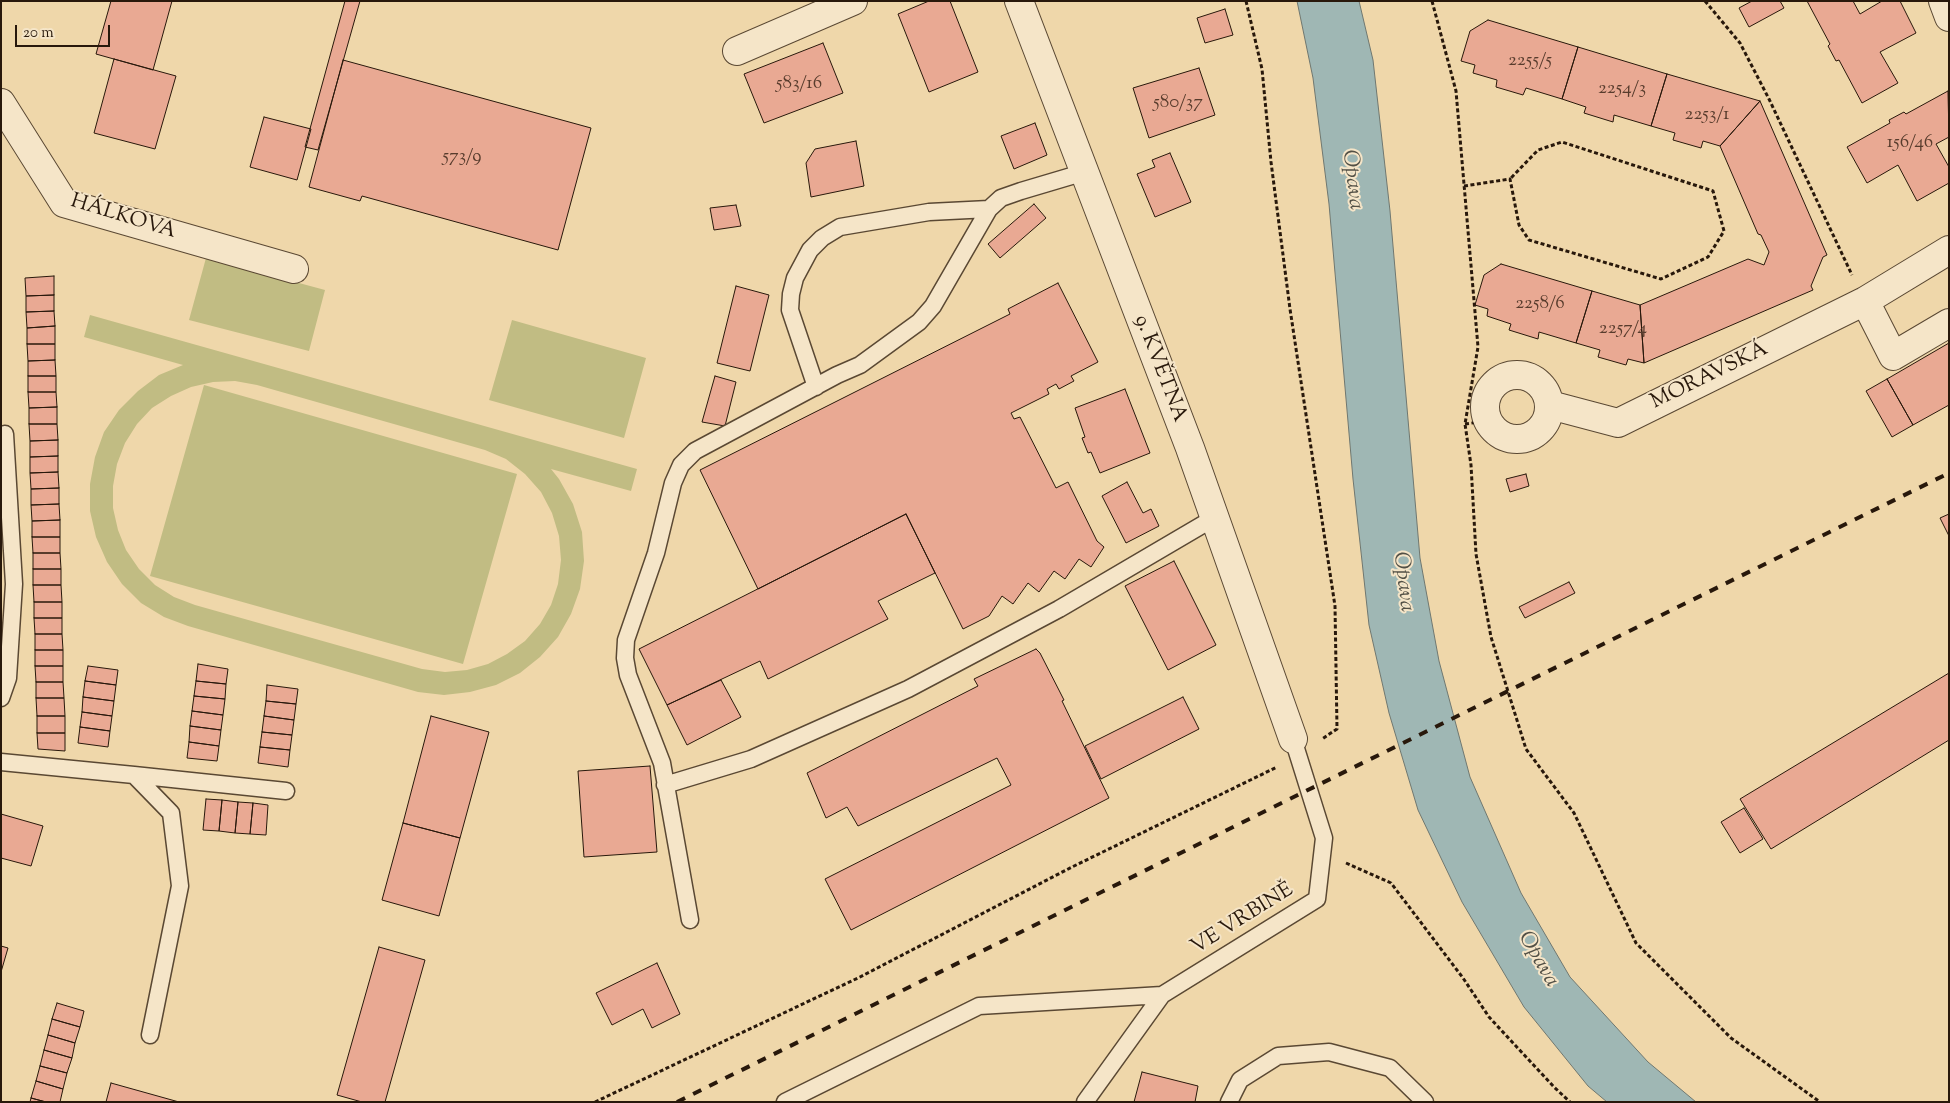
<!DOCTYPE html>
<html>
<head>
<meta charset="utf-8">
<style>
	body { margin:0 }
	#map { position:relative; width:1950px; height:1103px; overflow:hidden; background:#efd7aa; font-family:"Sorts Mill Goudy",serif }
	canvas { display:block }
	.frame { position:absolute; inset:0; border:2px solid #28180b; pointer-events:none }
	.scale { position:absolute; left:15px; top:25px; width:95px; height:22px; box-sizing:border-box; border:2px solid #28180b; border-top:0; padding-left:6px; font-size:15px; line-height:18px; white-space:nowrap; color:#28180b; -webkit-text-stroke:4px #f5e5c8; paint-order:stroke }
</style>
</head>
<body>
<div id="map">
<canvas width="1950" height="1103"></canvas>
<div class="frame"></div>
<div class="scale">20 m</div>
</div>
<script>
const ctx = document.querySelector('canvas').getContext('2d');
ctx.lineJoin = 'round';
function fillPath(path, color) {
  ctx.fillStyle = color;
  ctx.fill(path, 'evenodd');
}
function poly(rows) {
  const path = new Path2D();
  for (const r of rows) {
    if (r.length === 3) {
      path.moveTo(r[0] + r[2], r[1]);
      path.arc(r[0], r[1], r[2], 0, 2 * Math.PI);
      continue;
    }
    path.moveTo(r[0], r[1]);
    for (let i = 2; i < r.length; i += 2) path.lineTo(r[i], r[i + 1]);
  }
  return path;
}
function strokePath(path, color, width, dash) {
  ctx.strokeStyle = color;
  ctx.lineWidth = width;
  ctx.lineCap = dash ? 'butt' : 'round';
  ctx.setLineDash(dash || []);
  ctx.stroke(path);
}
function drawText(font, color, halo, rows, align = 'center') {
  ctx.font = font + ' "Sorts Mill Goudy",serif';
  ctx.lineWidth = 4;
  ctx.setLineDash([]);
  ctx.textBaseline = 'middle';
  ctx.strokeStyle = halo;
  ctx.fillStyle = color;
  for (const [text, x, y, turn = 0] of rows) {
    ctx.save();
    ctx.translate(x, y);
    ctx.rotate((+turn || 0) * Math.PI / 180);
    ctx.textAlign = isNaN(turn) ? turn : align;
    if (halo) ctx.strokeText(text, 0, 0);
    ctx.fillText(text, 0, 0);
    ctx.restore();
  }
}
fillPath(poly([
	[206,258,325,290,309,351,189,320],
	[90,315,637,469,631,491,551,469,559,479,573,504,582,532,584,561,580,589,571,614,558,637,540,657,520,673,496,685,470,692,444,695,418,692,188,626,164,617,141,603,122,584,107,562,96,537,90,511,90,484,95,457,104,432,119,410,138,391,159,375,183,365,84,337],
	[235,381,257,385,485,450,506,459,525,474,541,492,552,513,559,536,561,560,558,584,551,605,540,624,525,641,507,654,488,664,467,670,445,672,422,669,195,605,174,597,155,585,139,569,126,550,118,530,113,508,113,486,117,464,125,443,137,424,152,408,171,396,191,387,213,382],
	[512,320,646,358,624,438,489,400],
	[204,385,517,474,463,664,150,576]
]), '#c1bc83');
const water = poly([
	[1297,1,1359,1,1373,60,1390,211,1420,558,1439,661,1470,777,1521,893,1570,977,1648,1062,1696,1102,1607,1102,1588,1086,1524,1007,1462,902,1418,810,1389,713,1369,625,1353,479,1329,204,1313,78,1297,1]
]);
fillPath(water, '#9fb7b4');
strokePath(water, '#6f7770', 1);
const building = poly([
	[111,1,172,1,153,70,96,54,111,1],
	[345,1,360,1,318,150,305,147,345,1],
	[929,1,950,1,978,72,929,92,898,14,929,1],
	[1752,1,1780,1,1784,8,1749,27,1739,8,1752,1],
	[1807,1,1853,1,1860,14,1882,1,1900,1,1916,33,1880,52,1898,83,1862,103,1839,60,1836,61,1828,46,1830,44,1807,1],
	[1225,9,1233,35,1205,43,1197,18,1225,9],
	[1488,20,1578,47,1562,99,1526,88,1523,95,1496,87,1497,80,1473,73,1475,65,1461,61,1470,31,1488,20],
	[823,43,843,93,764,123,744,74,823,43],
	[1578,47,1667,74,1651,126,1614,115,1613,122,1584,113,1586,107,1562,99,1578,47],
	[114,59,176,76,155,149,94,133,114,59],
	[343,60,591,128,558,250,362,196,360,201,309,187,343,60],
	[1199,68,1215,115,1149,138,1133,88,1199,68],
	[1667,74,1760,101,1720,146,1703,141,1701,148,1673,140,1675,133,1651,126,1667,74],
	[1948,91,1949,137,1936,144,1949,167,1949,183,1917,201,1898,165,1867,183,1847,147,1890,123,1889,120,1904,112,1906,114,1948,91],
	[1760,101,1827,255,1823,257,1811,286,1813,290,1644,363,1640,305,1748,259,1764,265,1769,252,1761,235,1758,234,1720,146,1760,101],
	[264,117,311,129,297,180,250,167,264,117],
	[1035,123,1047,155,1014,169,1001,136,1035,123],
	[856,141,864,186,811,197,806,163,815,149,856,141],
	[1170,153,1191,202,1155,217,1137,174,1155,167,1152,160,1170,153],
	[1034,204,1046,218,1000,258,988,244,1034,204],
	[736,205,741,226,714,230,710,208,736,205],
	[1501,264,1592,291,1576,343,1539,332,1538,339,1509,330,1511,324,1487,316,1488,309,1475,305,1484,275,1501,264],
	[54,276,54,295,26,296,25,278,54,276],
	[1058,283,1098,362,1071,376,1074,381,1059,389,1056,384,1047,389,1049,394,1011,413,1014,419,1020,417,1056,488,1068,482,1097,541,1104,547,1091,567,1079,559,1065,579,1054,571,1039,592,1028,583,1013,604,1002,596,989,616,963,629,906,514,758,589,700,470,1010,314,1008,309,1058,283],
	[736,286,769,295,750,371,717,363,736,286],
	[1592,291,1640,305,1644,363,1628,359,1626,365,1598,357,1600,350,1576,343,1592,291],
	[54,295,54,311,26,312,26,296,54,295],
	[54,311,55,326,27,328,26,312,54,311],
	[55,326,55,344,27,344,27,328,55,326],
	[1949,343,1949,405,1913,425,1887,379,1949,343],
	[27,344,55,344,55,360,28,361,27,344],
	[55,360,56,376,28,376,28,361,55,360],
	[28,376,56,376,56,392,28,392,28,376],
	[715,376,736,382,725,426,702,422,715,376],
	[1887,379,1913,425,1892,437,1866,391,1887,379],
	[1125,389,1150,453,1100,473,1091,452,1088,453,1082,438,1085,437,1075,408,1125,389],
	[28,392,56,392,57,407,29,408,28,392],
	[57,407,57,424,29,424,29,408,57,407],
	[29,424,57,424,58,440,30,441,29,424],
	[58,440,58,456,30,457,30,441,58,440],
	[58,456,58,472,30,473,30,457,58,456],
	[58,472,59,488,31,489,30,473,58,472],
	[1526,474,1529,486,1510,492,1506,479,1526,474],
	[1127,482,1143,513,1151,509,1159,526,1126,543,1102,496,1127,482],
	[59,488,59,504,31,505,31,489,59,488],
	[59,504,60,520,32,521,31,505,59,504],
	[906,514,935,573,878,601,888,619,768,679,760,661,667,705,639,649,906,514],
	[1949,514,1949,536,1940,518,1949,514],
	[60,520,60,537,32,537,32,521,60,520],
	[32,537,60,537,60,553,33,553,32,537],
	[33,553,60,553,61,569,33,569,33,553],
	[1174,561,1216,645,1168,670,1125,586,1174,561],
	[33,569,61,569,61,585,33,585,33,569],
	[1569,582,1575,593,1525,618,1519,607,1569,582],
	[33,585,61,585,62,602,34,602,33,585],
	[34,602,62,602,62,618,34,618,34,602],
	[34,618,62,618,62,634,35,634,34,618],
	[35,634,62,634,63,650,35,650,35,634],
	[1036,649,1040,653,1064,700,1062,701,1109,798,851,930,825,879,1011,785,997,758,858,826,847,807,826,818,807,773,978,686,974,679,1036,649],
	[35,650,63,650,63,666,35,666,35,650],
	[198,664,228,669,226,684,196,681,198,664],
	[35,666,63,666,63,682,36,682,35,666],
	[88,666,118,670,116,685,85,681,88,666],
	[1949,673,1949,740,1771,849,1740,799,1949,673],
	[721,680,741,717,687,745,667,705,721,680],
	[85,681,116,685,114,701,83,697,85,681],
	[196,681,226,684,225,699,194,696,196,681],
	[36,682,63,682,64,698,36,698,36,682],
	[267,685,298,689,296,704,266,701,267,685],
	[194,696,225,699,223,715,192,711,194,696],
	[83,697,114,701,112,716,82,712,83,697],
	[1183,697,1199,729,1101,779,1085,746,1183,697],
	[36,698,64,698,65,716,37,716,36,698],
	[266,701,296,704,294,720,264,716,266,701],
	[192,711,223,715,221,730,190,726,192,711],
	[82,712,112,716,110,731,80,727,82,712],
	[37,716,65,716,65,733,37,733,37,716],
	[264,716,294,720,292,735,262,732,264,716],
	[431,716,489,732,460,838,403,823,431,716],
	[190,726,221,730,219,746,189,742,190,726],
	[80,727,110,731,108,747,78,743,80,727],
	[262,732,292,735,290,750,260,747,262,732],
	[37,733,65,733,65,751,38,749,37,733],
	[189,742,219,746,217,761,187,758,189,742],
	[260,747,290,750,288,767,258,763,260,747],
	[650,766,657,852,584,857,578,771,650,766],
	[206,799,222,800,219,831,203,830,206,799],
	[222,800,238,802,235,833,219,831,222,800],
	[238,802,253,803,250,834,235,833,238,802],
	[253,803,268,805,266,835,250,834,253,803],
	[1744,808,1763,839,1740,853,1721,822,1744,808],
	[1,814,43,826,31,866,1,858,1,814],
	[403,823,460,838,439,916,382,900,403,823],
	[1,946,8,948,1,972,1,946],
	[379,947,425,960,385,1102,362,1102,337,1095,379,947],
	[657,963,680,1014,652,1028,643,1009,612,1025,596,993,657,963],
	[57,1003,84,1011,80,1027,52,1019,57,1003],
	[52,1019,80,1027,75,1043,48,1035,52,1019],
	[48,1035,75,1043,72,1058,44,1050,48,1035],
	[44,1050,72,1058,67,1073,40,1066,44,1050],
	[40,1066,67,1073,63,1089,36,1081,40,1066],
	[1142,1072,1198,1086,1195,1102,1134,1102,1142,1072],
	[36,1081,63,1089,60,1102,46,1102,31,1098,36,1081],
	[111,1083,179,1102,106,1102,111,1083],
	[31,1098,46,1102,30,1102,31,1098]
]);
fillPath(building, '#e9a993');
strokePath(building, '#28180b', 1);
const lane = poly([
	[816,387,790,310,791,294,795,278,810,250,822,238,840,227,929,212,989,209],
	[1,698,8,678,14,584,5,434],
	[1,762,134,775,171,813,180,886,150,1035],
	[134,775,286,791],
	[665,785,751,759,908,689,1059,609,1214,518],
	[690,920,662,763,628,675,625,658,626,640,656,553,673,483,681,465,695,451,837,375,860,365,919,322,933,306,989,209,1001,198,1021,191,1085,172],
	[785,1102,979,1006,1162,995],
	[1085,1102,1162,995,1317,899,1324,838,1293,739],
	[1229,1102,1240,1080,1278,1056,1329,1052,1390,1068,1425,1102]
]);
const street = poly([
	[1019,1,1190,448,1293,739],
	[1943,1,1949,17],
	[737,51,853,1],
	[1,103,64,203,294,269],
	[1865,301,1893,356,1949,323],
	[1517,407,32],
	[1550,405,1618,423,1865,301,1949,250]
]);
strokePath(lane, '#5a4833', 19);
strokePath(street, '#5a4833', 30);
strokePath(poly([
	[1246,1,1262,69,1271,162,1290,309,1335,606,1337,729,1322,739],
	[1432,1,1456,91,1478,347,1465,424,1471,465,1476,554,1491,637,1526,749,1574,813,1636,943,1731,1038,1820,1102],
	[1705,1,1740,43,1769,99,1852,275],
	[1464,186,1510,179,1519,225,1529,240,1661,279,1708,257,1724,231,1713,191,1562,142,1538,150,1510,179],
	[1465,424,1487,421],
	[1346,863,1391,883,1463,978,1489,1017,1554,1087,1570,1102],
	[595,1102,860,977,1072,867,1277,767]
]), '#28180b', 3, [4, 2.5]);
strokePath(lane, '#f5e5c8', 16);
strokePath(street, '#f5e5c8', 28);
strokePath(poly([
	[677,1102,1949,473]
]), '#28180b', 4, [9, 9]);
drawText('19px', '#583c2d', null, [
	["2255/5",1530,62],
	["583/16",799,85],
	["2254/3",1622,90],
	["580/37",1178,104],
	["2253/1",1707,116],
	["156/46",1910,144],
	["573/9",462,158],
	["2258/6",1540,305],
	["2257/4",1623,330]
]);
drawText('21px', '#28180b', '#f5e5c8', [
	["HÁLKOVA",123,218,17],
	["9. KVĚTNA",1159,369,69],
	["MORAVSKÁ",1710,377,-26],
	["VE VRBINĚ",1243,920,-32]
]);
drawText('italic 22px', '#525046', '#f5e5c8', [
	["Opava",1351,180,83],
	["Opava",1402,582,83],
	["Opava",1537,960,60]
]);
</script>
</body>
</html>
